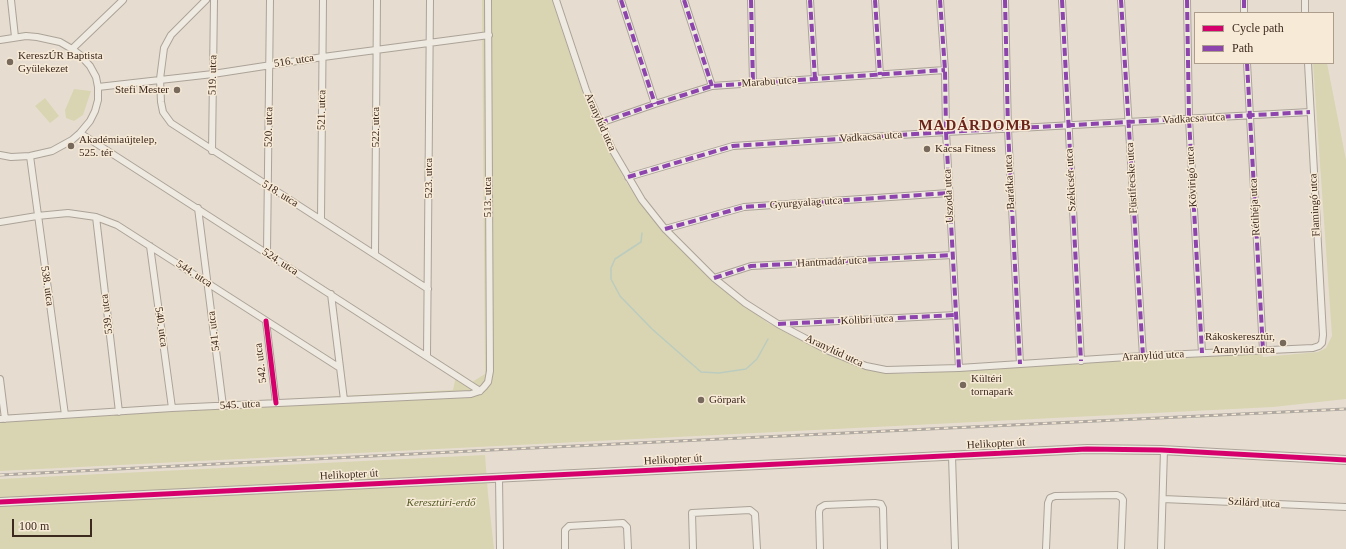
<!DOCTYPE html>
<html>
<head>
<meta charset="utf-8">
<style>
	body { margin:0 }
	#map { position:relative; width:1346px; height:549px; overflow:hidden; background:#e6ddd0; font-family:Georgia,serif }
	canvas { display:block }
	.legend { position:absolute; left:1194px; top:12px; width:140px; height:52px; box-sizing:border-box; background:#f7ead6; border:1px solid #ad9d8d; margin:0; padding:5px 7px; list-style:none; font-size:12px; color:#3d2a1f }
	.legend li { display:flex; align-items:center; gap:8px; height:20px }
	.legend b { width:20px; border:1px solid #ad9d8d }
	.scale { position:absolute; left:12px; top:519px; width:80px; height:18px; box-sizing:border-box; border:2px solid #3d2a1f; border-top:0; padding-left:5px; font-size:12px; line-height:14px; white-space:nowrap; color:#3d2a1f; -webkit-text-stroke:3px #f7ead6; paint-order:stroke }
</style>
</head>
<body>
<div id="map">
<canvas width="1346" height="549"></canvas>
<ul class="legend">
<li><b style="height:5px;background:#d6006c"></b>Cycle path</li>
<li><b style="height:5px;background:#8e44ad"></b>Path</li>
</ul>
<div class="scale">100 m</div>
</div>
<script>
const ctx = document.querySelector('canvas').getContext('2d');
ctx.lineJoin = 'round';
function fillPath(path, color) {
  ctx.fillStyle = color;
  ctx.fill(path, 'evenodd');
}
function poly(rows) {
  const path = new Path2D();
  for (const r of rows) {
    path.moveTo(r[0], r[1]);
    for (let i = 2; i < r.length; i += 2) path.lineTo(r[i], r[i + 1]);
  }
  return path;
}
function strokePath(path, color, width, dash) {
  ctx.strokeStyle = color;
  ctx.lineWidth = width;
  ctx.lineCap = dash ? 'butt' : 'round';
  ctx.setLineDash(dash || []);
  ctx.stroke(path);
}
function drawText(font, color, halo, rows, align = 'center') {
  ctx.font = font + ' Georgia,serif';
  ctx.lineWidth = 3;
  ctx.setLineDash([]);
  ctx.textBaseline = 'middle';
  ctx.strokeStyle = halo;
  ctx.fillStyle = color;
  for (const [text, x, y, turn = 0] of rows) {
    ctx.save();
    ctx.translate(x, y);
    ctx.rotate((+turn || 0) * Math.PI / 180);
    ctx.textAlign = isNaN(turn) ? turn : align;
    if (halo) ctx.strokeText(text, 0, 0);
    ctx.fillText(text, 0, 0);
    ctx.restore();
  }
}
fillPath(poly([
	[482,0,552,0,583,93,596,125,626,182,645,209,666,234,713,281,768,323,827,354,865,369,886,373,906,374,1262,352,1263,357,1318,352,1326,348,1332,336,1313,63,1327,63,1346,160,1346,399,1273,407,0,471,0,415,453,390,457,371,472,382,485,374],
	[74,89,91,91,83,115,74,121,66,118,65,110],
	[45,98,59,116,50,123,35,106],
	[485,455,488,494,494,549,0,549,0,479]
]), '#d9d5b2');
strokePath(poly([
	[642,233,641,242,615,259,611,268,611,279,620,296,652,329,701,372,719,373,746,369,757,359,768,339]
]), '#bbccbf', 1.5);
const minor = poly([
	[11,0,15,37],
	[206,0,171,35,164,48,160,79,161,102,163,112,171,123,428,289],
	[556,0,586,90,612,149,642,200,665,229,714,278,745,303,778,324,829,351,866,366,886,370,959,368,1143,356,1313,348,1319,346,1322,343,1323,335,1308,63],
	[621,0,655,104],
	[684,0,712,86],
	[751,0,753,83],
	[810,0,815,79],
	[875,0,880,75],
	[940,0,945,70,946,132,959,368],
	[1005,0,1008,129,1020,364],
	[1062,0,1081,361],
	[1121,0,1143,356],
	[1187,0,1189,119,1202,353],
	[1244,0,1244,13],
	[1305,0,1305,13],
	[0,40,26,36,37,37,60,42,72,49,80,55,90,66,96,77,98,87,98,100,95,111,90,121,80,133,72,140,52,151,30,156,11,157,0,155],
	[72,49,123,0],
	[1247,63,1263,350],
	[98,87,213,74,323,57,489,35],
	[600,123,655,104,712,86,945,70],
	[80,133,480,391],
	[212,151,214,0],
	[30,156,65,415],
	[628,177,733,146,946,132,1310,112],
	[198,208,223,406],
	[96,217,119,412],
	[321,219,323,0],
	[0,222,37,216,68,213,96,217,117,225,340,368],
	[665,229,744,207,949,193],
	[150,246,172,408],
	[267,253,270,0],
	[375,254,377,0],
	[714,278,751,266,952,255],
	[331,294,344,400],
	[266,321,276,403],
	[780,324,956,315],
	[427,356,430,0],
	[0,379,5,419],
	[0,419,172,408,471,394,480,391,484,387,488,382,490,371,488,0],
	[952,456,955,549],
	[499,478,500,549],
	[1163,499,1346,507],
	[565,549,565,530,569,526,623,523,627,527,628,549],
	[693,549,692,513,750,510,755,514,757,549],
	[820,549,819,512,820,508,825,505,875,503,881,504,883,508,884,549],
	[1046,549,1048,503,1050,498,1055,496,1117,495,1121,497,1123,500,1121,549],
	[1161,549,1164,450]
]);
const tertiary = poly([
	[0,502,1087,449,1161,450,1346,460]
]);
strokePath(minor, '#aca398', 8);
strokePath(tertiary, '#aca398', 10);
strokePath(minor, '#eee9e1', 6);
strokePath(tertiary, '#eee9e1', 8);
const rail = poly([
	[0,475,491,450,1346,409]
]);
strokePath(rail, '#aea8a1', 3);
strokePath(rail, '#f7ead6', 1.5, [4.5]);
strokePath(poly([
	[621,0,655,104],
	[684,0,712,86],
	[751,0,753,83],
	[810,0,815,79],
	[875,0,880,75],
	[940,0,945,70,946,132,959,368],
	[1005,0,1008,129,1020,364],
	[1062,0,1081,361],
	[1121,0,1143,356],
	[1187,0,1189,119,1202,353],
	[1244,0,1244,13],
	[1247,63,1263,350],
	[600,123,655,104,712,86,945,70],
	[628,177,733,146,946,132,1310,112],
	[665,229,744,207,949,193],
	[714,278,751,266,952,255],
	[778,324,956,315]
]), '#8e44ad', 4, [8, 4]);
strokePath(poly([
	[266,321,276,403],
	[0,502,1087,449,1161,450,1346,460]
]), '#d6006c', 5);
for (const [x, y, r, color] of [
	[10,62,4,"#78695d"],
	[177,90,4,"#78695d"],
	[71,146,4,"#78695d"],
	[927,149,4,"#78695d"],
	[1283,343,4,"#78695d"],
	[963,385,4,"#78695d"],
	[701,400,4,"#78695d"]
]) {
  const dot = new Path2D();
  dot.arc(x, y, r, 0, 2 * Math.PI);
  ctx.fillStyle = color;
  ctx.fill(dot);
  strokePath(dot, '#f7ead6', 1.5);
}
drawText('11px', '#3d2a1f', '#f7ead6', [
	["KereszÚR Baptista",18,56],
	["Gyülekezet",18,69],
	["Stefi Mester",169,90,"right"],
	["Akadémiaújtelep,",79,140],
	["525. tér",79,153],
	["Kacsa Fitness",935,149],
	["Rákoskeresztúr,",1275,337,"right"],
	["Aranylúd utca",1275,350,"right"],
	["Kültéri",971,379],
	["tornapark",971,392],
	["Görpark",709,400]
], 'left');
drawText('11px', '#3d2a1f', '#f7ead6', [
	["516. utca",294,61,-9],
	["519. utca",213,75,-89],
	["Marabu utca",769,82,-4],
	["521. utca",322,110,-89],
	["Vadkacsa utca",1194,119,-3],
	["Aranylúd utca",600,122,66],
	["520. utca",269,127,-89],
	["522. utca",376,127,-90],
	["Vadkacsa utca",871,137,-4],
	["Kövirigó utca",1192,177,-93],
	["523. utca",429,178,-90],
	["Füstifecske utca",1132,178,-93],
	["Székicsér utca",1071,180,-93],
	["Barátka utca",1010,182,-93],
	["518. utca",280,194,32],
	["Uszoda utca",949,196,-93],
	["513. utca",488,197,-90],
	["Gyurgyalag utca",806,203,-4],
	["Flamingó utca",1315,205,-93],
	["Rétihéja utca",1255,207,-93],
	["524. utca",280,262,33],
	["Hantmadár utca",832,262,-3],
	["544. utca",194,274,33],
	["538. utca",47,286,82],
	["539. utca",107,314,-97],
	["Kolibri utca",867,320,-3],
	["540. utca",161,327,82],
	["541. utca",214,331,-97],
	["Aranylúd utca",834,351,25],
	["Aranylúd utca",1153,356,-3],
	["542. utca",261,363,-97],
	["545. utca",240,405,-3],
	["Helikopter út",996,444,-3],
	["Helikopter út",673,460,-3],
	["Helikopter út",349,475,-3],
	["Szilárd utca",1254,503,3]
]);
drawText('italic 11px', '#535a25', '#f7ead6', [
	["Keresztúri-erdő",441,503]
]);
ctx.letterSpacing = '1px';
drawText('bold 15px', '#6b241c', '#f7ead6', [
	["MADÁRDOMB",975,126]
]);
ctx.letterSpacing = '0px';
</script>
</body>
</html>
